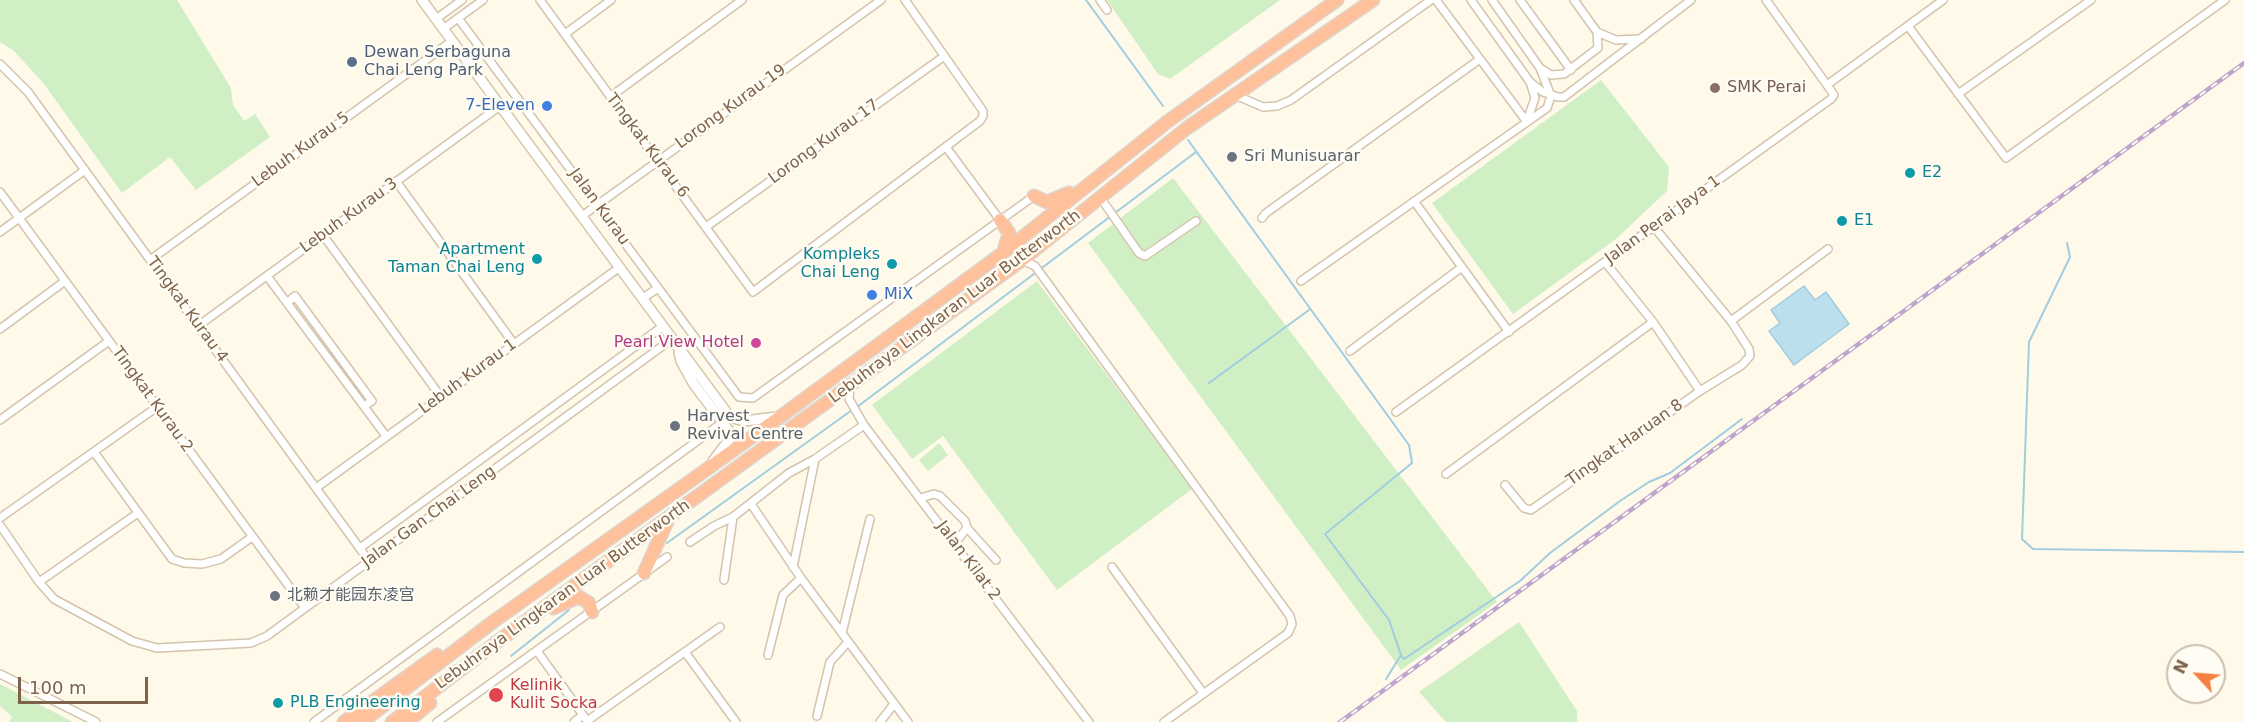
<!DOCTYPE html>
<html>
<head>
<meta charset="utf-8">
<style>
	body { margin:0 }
	#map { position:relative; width:2244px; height:722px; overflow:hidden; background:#fff9ea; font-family:"DejaVu Sans",sans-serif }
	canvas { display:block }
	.north { position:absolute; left:2166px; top:644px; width:60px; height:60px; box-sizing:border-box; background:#fffcf3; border:2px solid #cbbeaf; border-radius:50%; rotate:296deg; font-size:16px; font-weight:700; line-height:24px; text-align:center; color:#7e6249 }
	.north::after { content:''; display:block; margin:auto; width:21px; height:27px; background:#f58042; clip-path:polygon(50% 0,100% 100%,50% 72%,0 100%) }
	.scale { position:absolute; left:18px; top:677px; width:130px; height:27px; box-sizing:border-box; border:3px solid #7e6249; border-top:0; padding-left:8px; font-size:18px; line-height:21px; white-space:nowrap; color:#7e6249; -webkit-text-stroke:4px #fffcf3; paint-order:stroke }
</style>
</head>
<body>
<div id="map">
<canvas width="2244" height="722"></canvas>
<div class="north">N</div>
<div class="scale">100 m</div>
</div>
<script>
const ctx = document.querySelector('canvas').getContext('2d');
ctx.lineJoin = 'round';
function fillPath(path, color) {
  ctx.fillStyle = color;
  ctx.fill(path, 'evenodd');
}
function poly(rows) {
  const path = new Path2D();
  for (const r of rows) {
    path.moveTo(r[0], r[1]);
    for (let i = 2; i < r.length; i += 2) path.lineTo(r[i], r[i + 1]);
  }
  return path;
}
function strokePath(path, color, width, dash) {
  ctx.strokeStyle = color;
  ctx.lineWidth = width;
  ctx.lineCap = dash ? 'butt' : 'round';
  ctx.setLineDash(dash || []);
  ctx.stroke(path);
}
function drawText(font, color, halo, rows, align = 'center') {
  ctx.font = font + ' "DejaVu Sans","Noto Sans SC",sans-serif';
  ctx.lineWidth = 5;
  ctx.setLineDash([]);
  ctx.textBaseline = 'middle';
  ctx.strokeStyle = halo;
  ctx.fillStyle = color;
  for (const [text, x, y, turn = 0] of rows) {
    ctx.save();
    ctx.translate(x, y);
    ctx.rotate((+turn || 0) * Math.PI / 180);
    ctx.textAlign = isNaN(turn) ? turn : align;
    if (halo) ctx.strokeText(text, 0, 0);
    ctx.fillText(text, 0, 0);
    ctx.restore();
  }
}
fillPath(poly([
	[0,0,177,0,231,88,233,105,244,121,255,114,270,137,196,190,170,157,122,193,44,84,14,51,0,42],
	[1107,0,1280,0,1170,79,1158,74],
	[1601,80,1669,167,1667,191,1616,239,1513,314,1432,203],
	[1173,178,1497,602,1401,670,1088,243],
	[1037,281,1192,489,1057,590,943,436,912,459,872,405],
	[939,443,948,455,928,471,919,460],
	[1519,622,1577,711,1577,722,1446,722,1419,692],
	[0,684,73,722,9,722,12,717,0,706]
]), '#d1efc5');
const water = poly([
	[1804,286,1815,300,1826,292,1849,324,1794,365,1769,331,1780,323,1771,310,1804,286]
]);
fillPath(water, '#bbdfec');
strokePath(water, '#a0cddf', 1.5);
strokePath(poly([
	[1086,0,1163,106],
	[1188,140,1409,445,1412,463,1325,534,1389,620,1401,655,1386,679],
	[2067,243,2070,257,2029,342,2022,539,2033,549,2244,552],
	[1209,383,1309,310],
	[857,407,1196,152],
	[667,543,852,410],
	[1401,655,1404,659,1520,581,1550,553,1620,501,1649,482,1670,473,1742,419],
	[511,656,569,610]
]), '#a0cddf', 2);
const street = poly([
	[540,0,753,292,980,121,983,116,983,111,905,0],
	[1100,0,1107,10],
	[1436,0,1527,122],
	[1471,0,1530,82,1543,92,1558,97,1564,97,1691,0],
	[1520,0,1571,70],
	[458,18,739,397,753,398,1034,196],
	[436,19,462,0],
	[1908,26,2006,158,2225,0],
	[443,29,483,0],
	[1597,32,1616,40,1641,39],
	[565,34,611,0],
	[0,64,28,92,369,561],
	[1540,68,1551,75,1564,74,1598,48,1597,32,1574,0],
	[1827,85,1943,0],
	[1958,94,2091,0],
	[1235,95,1263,107,1277,106,1291,100,1431,0],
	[610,97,742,0],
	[1527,121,1535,98,1530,82],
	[946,147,1000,220],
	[396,181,514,344],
	[0,192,305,608],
	[1100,197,1139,253,1145,256,1196,221],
	[1414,201,1509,332],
	[582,216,881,0],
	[1262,218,1266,213,1480,59],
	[706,227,943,57],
	[0,232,85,170],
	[323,235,441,397],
	[150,260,452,41],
	[1022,260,1035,266,1290,616,1292,624,1288,633,1164,722],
	[1605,262,1653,322,1700,391],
	[267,276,386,436],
	[1301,281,1547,108,1551,96,1540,68,1492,0],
	[643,298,658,288],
	[287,303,295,296,372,401,364,406],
	[1731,321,1828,249],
	[198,326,500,106],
	[0,329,65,281],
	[1350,351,1462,267],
	[850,386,849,399,864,425,1089,722],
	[1396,412,1831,99,1834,95,1827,85,1766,0],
	[0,420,109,341],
	[94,452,172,559,184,563,202,564,221,559,252,537],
	[1446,474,1653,322],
	[1505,485,1524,508,1531,510,1700,391,1742,365,1750,356,1749,349,1731,321,1654,227],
	[316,488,620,267],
	[921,498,934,494,940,496,965,521,967,528,955,543],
	[751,504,801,578,908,722],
	[0,518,157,407],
	[0,525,39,582,54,599,132,641,157,648,251,643,267,636,672,339],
	[967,528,996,560],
	[690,542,714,526,733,517,789,473,815,459,864,425],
	[360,548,663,326],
	[793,567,815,459],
	[1112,567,1203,693],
	[724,580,733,517],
	[39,582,138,513],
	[842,633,870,519],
	[537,651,588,722],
	[685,652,736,722],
	[768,655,783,595,801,578],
	[0,674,96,722],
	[817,716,830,662,848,642],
	[587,721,720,627],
	[314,722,723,422],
	[437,722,667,557],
	[574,722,583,715],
	[880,722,894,704]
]);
const secondary = poly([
	[422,0,730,417,744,421,777,417],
	[679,352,681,361,693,383,729,431,729,440,713,461]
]);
const highway = poly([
	[1034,196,1047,202,1069,193],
	[1000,220,1009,233,1004,251],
	[644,573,667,522],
	[553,608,579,597,589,603,592,612],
	[344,722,437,655],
	[362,722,490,624,780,417,1004,252,1167,122,1337,0],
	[392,722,497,642,1022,260,1187,128,1373,0],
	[407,722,430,703]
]);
strokePath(street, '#d4c3ad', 10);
strokePath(secondary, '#d7c4aa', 12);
strokePath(highway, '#ddd6d0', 15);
strokePath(street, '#fff', 7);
strokePath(secondary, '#fff', 9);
strokePath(highway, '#ffc19b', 12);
const rail = poly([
	[1340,722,2244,63]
]);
strokePath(rail, '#bfa5cc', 4.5);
strokePath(rail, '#fffcf3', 2, [7]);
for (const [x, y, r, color] of [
	[352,62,6,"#5c6f8a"],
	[1715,88,6,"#8d6e63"],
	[547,106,6,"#3f7fe0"],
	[1232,157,6,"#6b7280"],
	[1910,173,6,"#0f9aa8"],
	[1842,221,6,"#0f9aa8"],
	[537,259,6,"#0f9aa8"],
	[892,264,6,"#0f9aa8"],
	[872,295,6,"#3f7fe0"],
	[756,343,6,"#d1479c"],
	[675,426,6,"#6b7280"],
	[275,596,6,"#6b7280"],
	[496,695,8,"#e0444e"],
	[278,703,6,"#0f9aa8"]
]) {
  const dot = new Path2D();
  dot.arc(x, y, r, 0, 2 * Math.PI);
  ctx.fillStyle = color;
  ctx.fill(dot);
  strokePath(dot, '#fffcf3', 2);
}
drawText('16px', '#4e5e75', '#fffcf3', [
	["Dewan Serbaguna",364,53],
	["Chai Leng Park",364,71]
], 'left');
drawText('16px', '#785e54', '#fffcf3', [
	["SMK Perai",1727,88]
], 'left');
drawText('16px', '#366cbe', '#fffcf3', [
	["7-Eleven",535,106],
	["MiX",884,295,"left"]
], 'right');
drawText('16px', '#7e6249', '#fffcf3', [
	["Lorong Kurau 19",731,107,-36],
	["Lorong Kurau 17",824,142,-36],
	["Tingkat Kurau 6",647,146,53],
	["Lebuh Kurau 5",301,150,-36],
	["Jalan Kurau",599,207,54],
	["Lebuh Kurau 3",349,216,-36],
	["Jalan Perai Jaya 1",1663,220,-36],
	["Lebuhraya Lingkaran Luar Butterworth",955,307,-37],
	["Tingkat Kurau 4",187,310,54],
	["Lebuh Kurau 1",468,377,-36],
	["Tingkat Kurau 2",152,400,54],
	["Tingkat Haruan 8",1625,443,-35],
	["Jalan Gan Chai Leng",429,517,-36],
	["Jalan Kilat 2",968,561,53],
	["Lebuhraya Lingkaran Luar Butterworth",563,595,-36]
]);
drawText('16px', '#5b616d', '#fffcf3', [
	["Sri Munisuarar",1244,157],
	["Harvest",687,417],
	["Revival Centre",687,435],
	["北赖才能园东凌宫",287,596]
], 'left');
drawText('16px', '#0d838f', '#fffcf3', [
	["E2",1922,173],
	["E1",1854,221],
	["Apartment",525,250,"right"],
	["Taman Chai Leng",525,268,"right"],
	["Kompleks",880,255,"right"],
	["Chai Leng",880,273,"right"],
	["PLB Engineering",290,703]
], 'left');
drawText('16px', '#b23c85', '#fffcf3', [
	["Pearl View Hotel",744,343]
], 'right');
drawText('16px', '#be3a42', '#fffcf3', [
	["Kelinik",510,686],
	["Kulit Socka",510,704]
], 'left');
</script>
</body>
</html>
